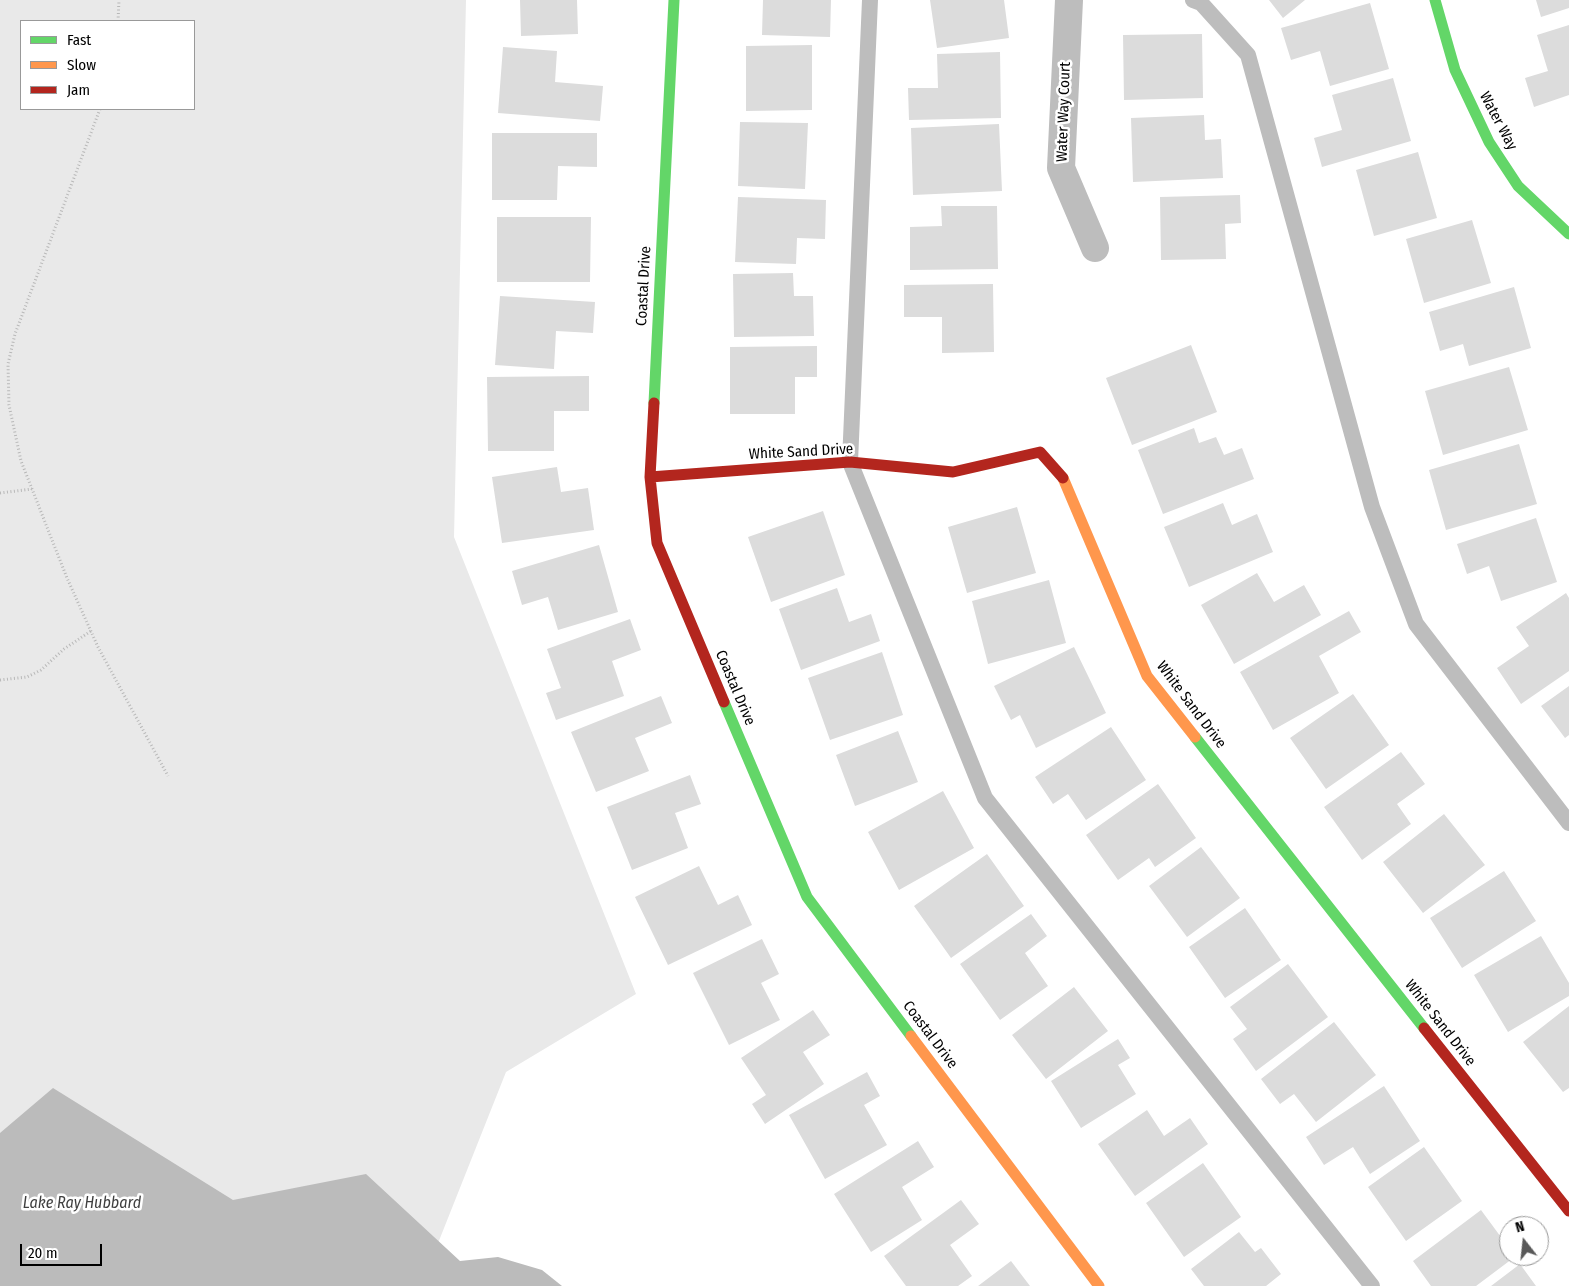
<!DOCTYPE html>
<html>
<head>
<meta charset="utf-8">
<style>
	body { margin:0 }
	#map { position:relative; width:1569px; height:1286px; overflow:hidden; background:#fff; font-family:"Fira Sans Condensed",sans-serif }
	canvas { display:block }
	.legend { position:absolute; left:20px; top:20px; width:175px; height:90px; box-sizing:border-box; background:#fff; border:1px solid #999; margin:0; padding:6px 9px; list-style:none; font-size:15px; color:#000 }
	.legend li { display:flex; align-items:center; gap:10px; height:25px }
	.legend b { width:25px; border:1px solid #999 }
	.north { position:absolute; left:1499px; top:1216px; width:50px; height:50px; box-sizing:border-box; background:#fff; border:1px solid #999; border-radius:50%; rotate:344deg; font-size:14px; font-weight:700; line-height:20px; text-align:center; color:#000 }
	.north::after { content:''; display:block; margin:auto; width:18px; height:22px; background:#595959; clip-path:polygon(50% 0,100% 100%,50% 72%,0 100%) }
	.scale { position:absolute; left:20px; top:1244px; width:82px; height:22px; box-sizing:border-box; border:2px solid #000; border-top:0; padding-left:6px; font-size:15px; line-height:18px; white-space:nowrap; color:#000; -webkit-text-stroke:4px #fff; paint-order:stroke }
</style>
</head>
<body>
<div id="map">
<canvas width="1569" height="1286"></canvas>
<ul class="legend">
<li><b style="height:6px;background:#63d668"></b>Fast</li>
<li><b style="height:6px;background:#ff974d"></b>Slow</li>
<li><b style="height:6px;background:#b3261e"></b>Jam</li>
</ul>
<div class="north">N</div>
<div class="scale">20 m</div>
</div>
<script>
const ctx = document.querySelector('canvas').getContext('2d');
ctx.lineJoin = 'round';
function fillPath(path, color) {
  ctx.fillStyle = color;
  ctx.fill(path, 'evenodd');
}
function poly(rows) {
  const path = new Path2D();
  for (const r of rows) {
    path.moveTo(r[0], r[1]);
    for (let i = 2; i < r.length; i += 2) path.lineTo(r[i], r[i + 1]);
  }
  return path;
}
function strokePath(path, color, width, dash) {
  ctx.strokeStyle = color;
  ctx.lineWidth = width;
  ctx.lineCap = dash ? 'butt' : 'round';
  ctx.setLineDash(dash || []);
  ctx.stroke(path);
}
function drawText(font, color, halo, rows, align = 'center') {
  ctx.font = font + ' "Fira Sans Condensed",sans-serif';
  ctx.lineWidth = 5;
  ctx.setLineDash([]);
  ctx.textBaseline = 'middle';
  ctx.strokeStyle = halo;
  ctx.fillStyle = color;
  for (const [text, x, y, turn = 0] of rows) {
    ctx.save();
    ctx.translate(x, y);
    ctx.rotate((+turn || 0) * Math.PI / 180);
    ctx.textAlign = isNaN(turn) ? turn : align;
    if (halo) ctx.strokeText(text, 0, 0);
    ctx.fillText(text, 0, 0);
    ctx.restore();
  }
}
fillPath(poly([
	[0,0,466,0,454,537,636,994,506,1072,421,1286,0,1286],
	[21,21,194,21,194,109,21,109]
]), '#e9e9e9');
fillPath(poly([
	[53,1088,233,1200,366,1174,460,1261,498,1257,542,1270,562,1286,0,1286,0,1133]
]), '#bbb');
fillPath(poly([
	[520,0,577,0,578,34,521,36],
	[763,0,831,0,830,37,762,35],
	[930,0,1004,0,1009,38,937,48],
	[1269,0,1305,0,1283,18],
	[1536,0,1569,0,1569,8,1541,17],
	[1370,3,1389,69,1330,86,1320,51,1291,60,1281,28],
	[1569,25,1569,95,1534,107,1525,78,1548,71,1537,35],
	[1202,34,1203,98,1124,100,1123,35],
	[812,45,812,110,746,111,746,46],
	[503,47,557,51,555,82,603,86,600,121,498,113],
	[1000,52,1001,118,909,120,908,88,938,88,937,54],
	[1393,78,1411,141,1322,167,1314,138,1342,130,1332,95],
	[1204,115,1205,140,1221,139,1223,178,1133,182,1131,118],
	[740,122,808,123,805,189,738,186],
	[999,124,1002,191,913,195,911,128],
	[492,133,597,133,597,167,558,166,557,200,492,200],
	[1418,152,1437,218,1374,236,1356,170],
	[1240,195,1241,223,1225,224,1226,259,1161,260,1160,197],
	[738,197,826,200,825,239,797,238,796,264,735,262],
	[941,206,997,206,998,269,910,270,910,227,942,226],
	[497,217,591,217,590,282,497,282],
	[1472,220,1491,283,1424,303,1406,239],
	[793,273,794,296,813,296,814,336,734,337,733,274],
	[993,284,994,352,942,353,942,317,904,317,904,285],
	[1514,287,1531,348,1469,366,1463,344,1440,351,1429,312],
	[500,296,595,302,593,333,556,331,554,369,495,365],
	[1191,345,1217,412,1132,445,1106,378],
	[817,346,817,377,795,377,795,414,730,414,730,347],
	[1509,367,1528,430,1443,455,1425,391],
	[589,376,589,411,554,411,554,451,488,451,487,377],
	[1194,428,1199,443,1216,437,1224,455,1242,448,1254,479,1163,514,1138,450],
	[1519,444,1537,504,1446,530,1429,470],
	[557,467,561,492,588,488,594,530,502,543,492,477],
	[1223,503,1232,525,1257,514,1273,552,1189,587,1164,527],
	[1017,507,1036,573,967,593,948,527],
	[823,511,845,575,771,602,748,537],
	[1536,518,1557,582,1501,601,1489,566,1467,574,1457,544],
	[599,545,618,612,558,630,548,597,522,605,512,571],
	[1257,573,1274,602,1304,585,1321,615,1234,664,1201,605],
	[1049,580,1066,643,988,664,972,601],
	[837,588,849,622,871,614,880,641,801,670,779,609],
	[1566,593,1569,598,1569,671,1521,704,1497,668,1529,646,1516,627],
	[1349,611,1361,632,1319,656,1339,693,1273,730,1240,672],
	[630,619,641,650,612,661,624,696,556,720,546,693,561,688,547,649],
	[1074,647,1106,713,1036,748,1020,715,1011,720,994,686],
	[882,652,903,715,830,740,808,678],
	[1569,686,1569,735,1565,738,1541,706],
	[1353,694,1389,745,1326,789,1290,738],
	[661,696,672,723,635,738,649,771,596,792,571,732],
	[1111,727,1146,780,1086,820,1068,794,1053,804,1035,777],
	[898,731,918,782,855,806,836,755],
	[1401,752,1425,784,1397,804,1411,824,1362,860,1324,807],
	[690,775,701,804,675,813,688,848,632,870,607,807],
	[1158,784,1196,838,1155,867,1149,858,1118,880,1086,835],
	[943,791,974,848,899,890,868,832],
	[1444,814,1485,865,1423,913,1383,862],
	[1201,847,1240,898,1187,937,1149,886],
	[987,854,1024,906,951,958,914,906],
	[699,866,718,905,738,895,752,925,668,965,635,897],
	[1504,871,1536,921,1462,968,1430,918],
	[1245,908,1281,960,1225,998,1189,947],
	[1031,914,1047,936,1025,953,1048,986,1000,1020,960,964],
	[1541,936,1569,983,1569,996,1508,1032,1474,975],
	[762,939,779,974,761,983,780,1020,729,1045,693,973],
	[1288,964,1328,1017,1256,1071,1233,1039,1247,1029,1230,1007],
	[1074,987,1108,1031,1046,1079,1012,1035],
	[1569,1006,1569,1088,1563,1092,1523,1042],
	[813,1010,830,1035,803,1052,824,1084,765,1124,752,1104,766,1095,741,1058],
	[1334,1022,1376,1075,1316,1122,1294,1094,1280,1104,1261,1079],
	[1118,1039,1130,1058,1118,1065,1136,1094,1081,1128,1051,1081],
	[867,1072,880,1096,864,1105,887,1145,825,1179,789,1115],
	[1384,1086,1420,1141,1370,1174,1353,1147,1324,1165,1306,1137],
	[1147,1110,1164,1136,1190,1118,1208,1144,1135,1196,1098,1144],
	[918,1141,934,1167,902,1187,922,1220,871,1252,834,1194],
	[1424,1147,1462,1201,1406,1241,1368,1187],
	[1203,1163,1241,1217,1184,1257,1146,1203],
	[961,1200,979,1224,950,1245,972,1276,958,1286,906,1286,884,1256],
	[1481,1210,1509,1248,1509,1256,1516,1256,1476,1286,1431,1286,1413,1261],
	[1239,1232,1255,1252,1261,1248,1281,1274,1266,1286,1204,1286,1191,1269],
	[1011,1261,1030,1286,978,1286],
	[1520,1264,1536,1286,1491,1286]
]), '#dcdcdc');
strokePath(poly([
	[118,21,119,0],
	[100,109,15,334,8,364,9,405,21,461,67,578,98,647,168,776],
	[0,493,32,489],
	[0,680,27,677,41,670,64,649,91,631]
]), '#b8b8b8', 3, [1, 2.5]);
strokePath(poly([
	[870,0,850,462,985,798,1372,1286],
	[1193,0,1201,3,1248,55,1372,507,1416,624,1569,823]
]), '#bdbdbd', 16);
strokePath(poly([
	[1069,0,1061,168,1095,248]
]), '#bdbdbd', 28);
strokePath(poly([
	[1435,0,1455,70,1489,142,1518,186,1569,234],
	[654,403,674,0],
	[724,702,807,897,911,1036],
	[1195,737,1424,1028]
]), '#63d668', 11);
strokePath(poly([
	[1063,478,1147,676,1195,737],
	[911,1036,1099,1286]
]), '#ff974d', 11);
strokePath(poly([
	[654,403,650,477,657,543,724,702],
	[650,477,850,462,953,472,1040,452,1063,478],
	[1424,1028,1569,1211]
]), '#b3261e', 11);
drawText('15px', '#000', '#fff', [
	["Water Way Court",1064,112,-88],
	["Water Way",1498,121,62],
	["Coastal Drive",644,286,-87],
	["White Sand Drive",801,452,-3],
	["Coastal Drive",735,688,67],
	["White Sand Drive",1191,705,53],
	["White Sand Drive",1440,1023,52],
	["Coastal Drive",930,1035,53]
]);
drawText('italic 16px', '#3f3f3f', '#fff', [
	["Lake Ray Hubbard",82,1204]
]);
</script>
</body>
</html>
